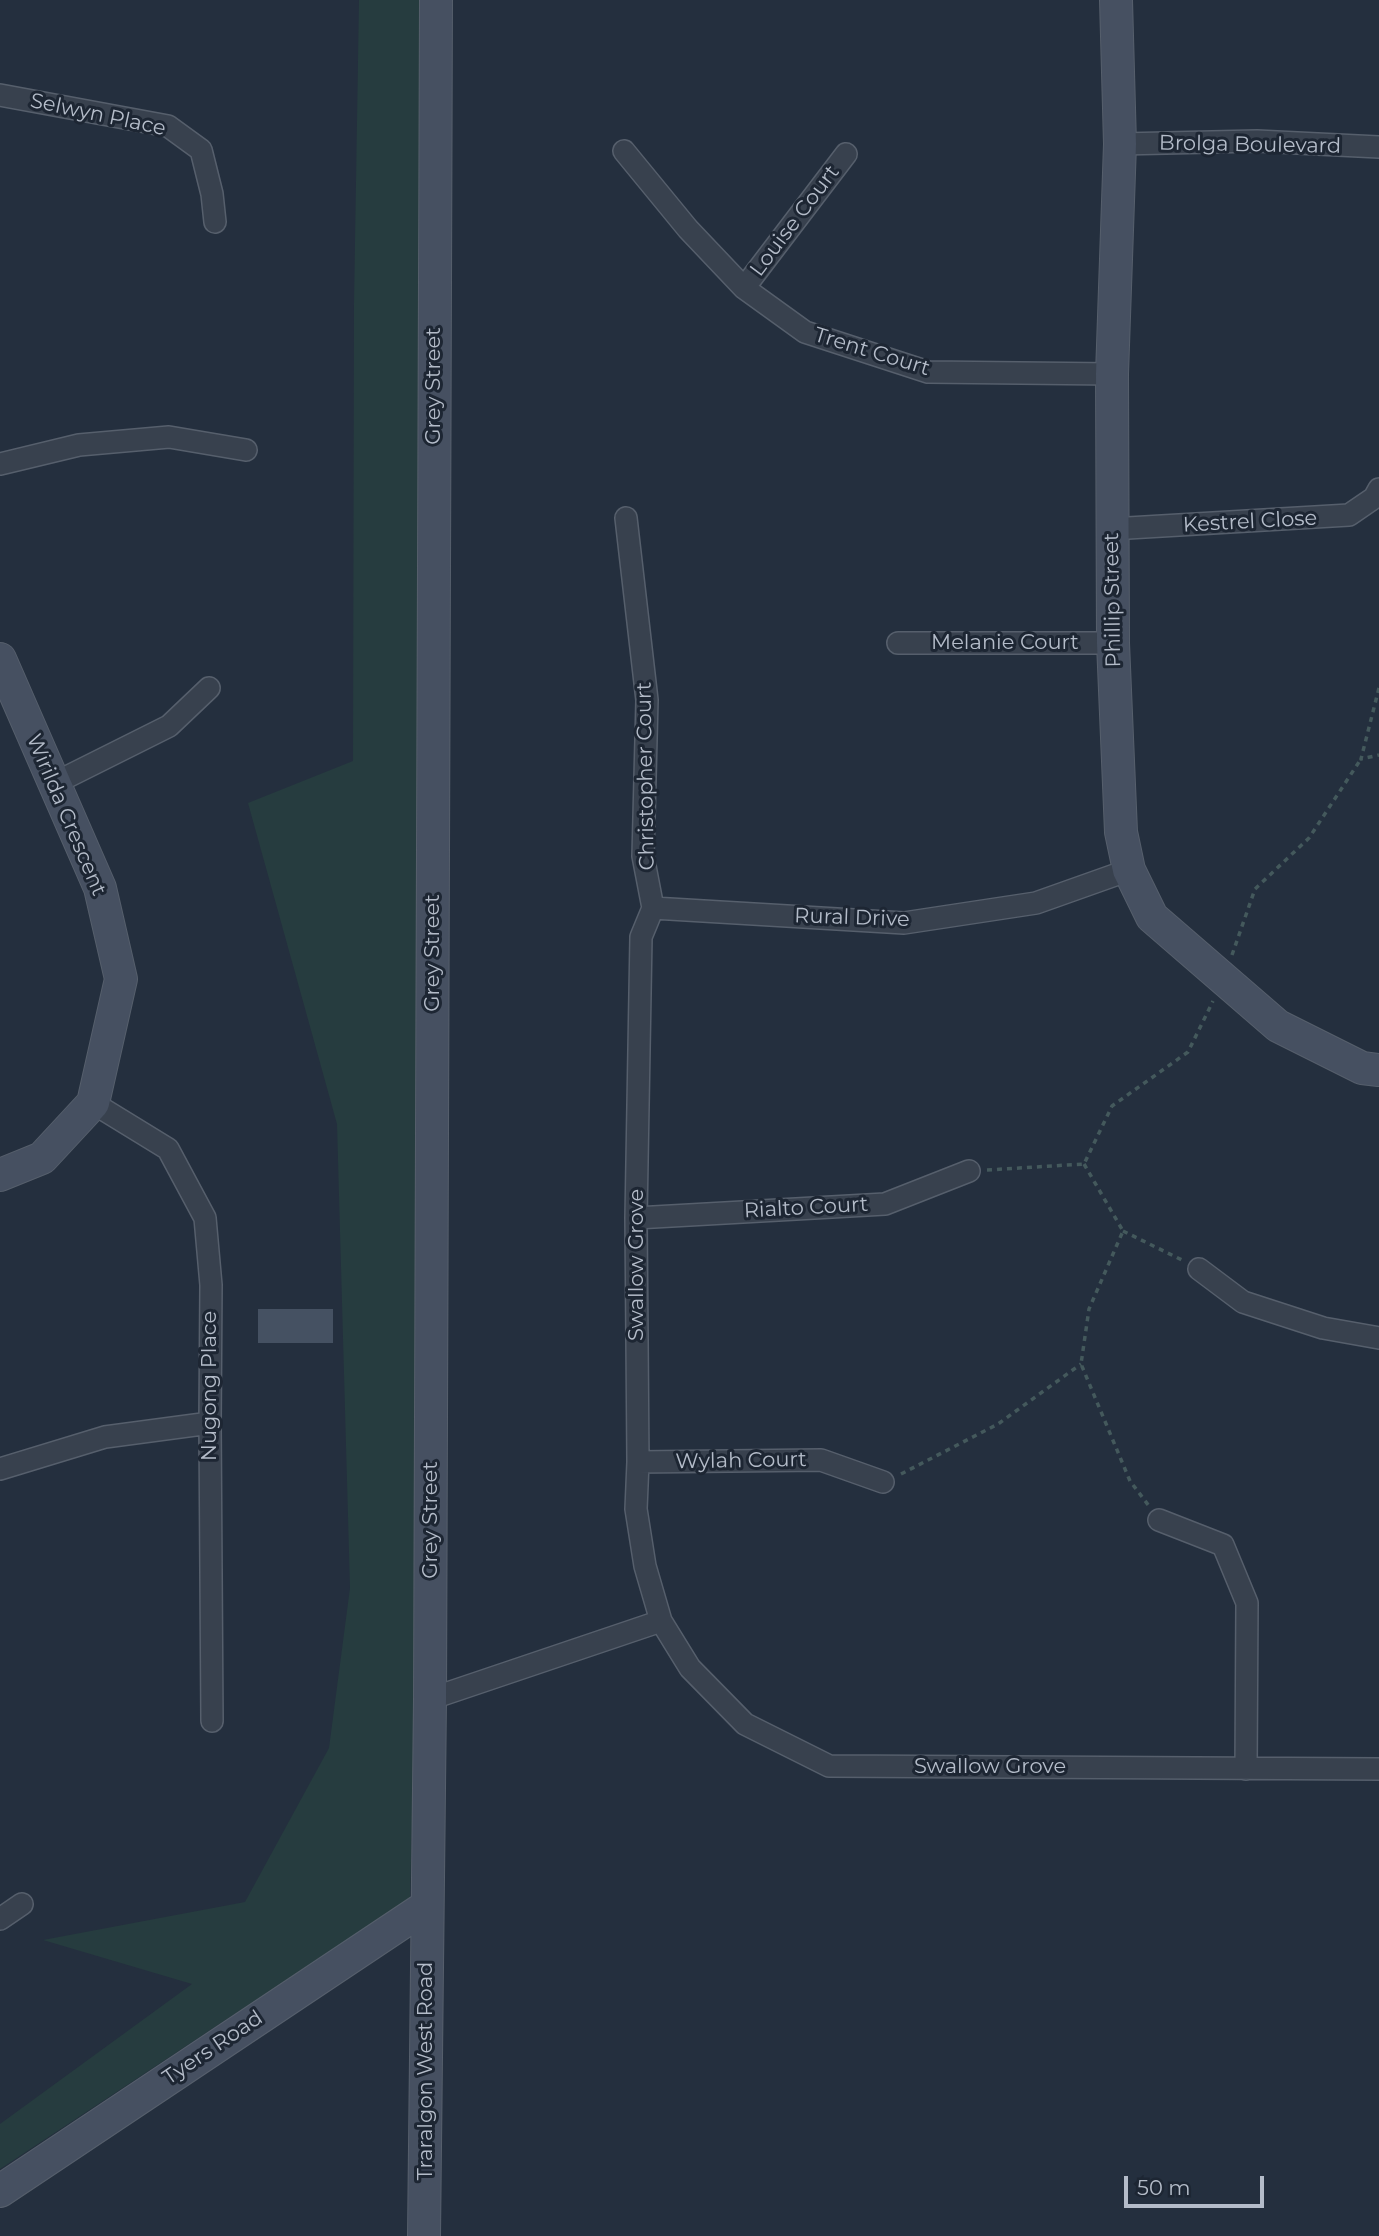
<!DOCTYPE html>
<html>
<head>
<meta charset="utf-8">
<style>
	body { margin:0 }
	#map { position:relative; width:1379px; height:2236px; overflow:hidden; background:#242f3e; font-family:Montserrat,sans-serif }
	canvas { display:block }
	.scale { position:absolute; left:1124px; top:2176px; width:140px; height:32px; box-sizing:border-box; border:4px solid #b4bcc9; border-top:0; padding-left:9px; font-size:21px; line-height:24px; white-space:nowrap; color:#b4bcc9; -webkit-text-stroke:5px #1d2633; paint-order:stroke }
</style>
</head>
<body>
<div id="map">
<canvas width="1379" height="2236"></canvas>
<div class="scale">50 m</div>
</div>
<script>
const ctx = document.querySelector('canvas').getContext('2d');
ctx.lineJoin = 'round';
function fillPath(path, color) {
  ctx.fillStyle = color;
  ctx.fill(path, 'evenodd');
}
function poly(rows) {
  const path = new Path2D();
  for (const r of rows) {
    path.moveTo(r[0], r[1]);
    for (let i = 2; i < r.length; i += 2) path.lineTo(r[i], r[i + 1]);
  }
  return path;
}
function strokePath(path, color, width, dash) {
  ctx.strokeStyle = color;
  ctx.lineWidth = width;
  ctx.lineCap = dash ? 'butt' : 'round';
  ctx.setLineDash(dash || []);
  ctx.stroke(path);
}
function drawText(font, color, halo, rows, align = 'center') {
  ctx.font = font + ' Montserrat,sans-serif';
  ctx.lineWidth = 6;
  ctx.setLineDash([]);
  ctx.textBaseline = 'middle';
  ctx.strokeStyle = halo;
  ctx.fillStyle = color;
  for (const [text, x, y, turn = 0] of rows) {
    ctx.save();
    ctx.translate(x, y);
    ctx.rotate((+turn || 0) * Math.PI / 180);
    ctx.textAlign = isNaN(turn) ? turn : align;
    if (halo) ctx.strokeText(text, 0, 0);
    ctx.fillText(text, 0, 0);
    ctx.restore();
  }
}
fillPath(poly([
	[359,0,426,0,423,1415,410,1898,0,2169,0,2124,192,1984,43,1940,245,1902,329,1748,350,1588,337,1124,248,803,353,761,354,303]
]), '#263c3f');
fillPath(poly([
	[258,1309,333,1309,333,1343,258,1343]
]), '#455162');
const street = poly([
	[0,95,168,126,201,150,212,194,215,222],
	[1120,144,1257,141,1379,147],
	[624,151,688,229,744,288,805,332,928,372,1112,374],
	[744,288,846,154],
	[0,464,79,445,169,437,246,450],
	[626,518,647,700,643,856,653,908],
	[1111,529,1349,515,1374,498,1379,489],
	[898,643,1113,643],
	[53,784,169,726,209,688],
	[653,908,641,937,636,1218,638,1462,636,1509,645,1566,661,1621,690,1668,745,1724,829,1766,1379,1769],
	[653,908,904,923,1036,903,1129,870],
	[93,1103,168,1149,205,1218,211,1285,210,1423,212,1721],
	[636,1218,885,1204,969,1171],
	[1199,1269,1243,1302,1323,1328,1379,1338],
	[638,1462,821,1460,883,1482],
	[0,1469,105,1437,210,1423],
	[1159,1520,1223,1545,1247,1603,1246,1769],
	[430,1699,661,1621],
	[0,1919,22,1904]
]);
const secondary = poly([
	[1116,0,1120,144,1112,374,1113,643,1121,832,1129,870,1152,917,1278,1026,1362,1068,1379,1070],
	[0,659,100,888,121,979,93,1103,42,1158,0,1175],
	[0,2191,427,1906],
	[424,2236,430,1699,436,0]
]);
strokePath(street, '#565f6c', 24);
strokePath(secondary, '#565f6c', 34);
strokePath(poly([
	[1379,688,1361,759,1379,755],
	[1232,955,1255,889,1309,838,1361,759],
	[1084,1164,1123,1231,1089,1309,1081,1364,1130,1481,1149,1506],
	[987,1170,1084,1164,1112,1106,1188,1052,1213,1001],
	[1123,1231,1184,1261],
	[901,1474,998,1424,1081,1364]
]), '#44595c', 3.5, [5, 5]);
strokePath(street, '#38414e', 21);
strokePath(secondary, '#465061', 32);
drawText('21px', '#b4bcc9', '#1d2633', [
	["Selwyn Place",98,115,12],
	["Brolga Boulevard",1250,145,1],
	["Louise Court",795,221,-53],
	["Trent Court",872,352,17],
	["Grey Street",434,386,-90],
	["Kestrel Close",1250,522,-3],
	["Phillip Street",1113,600,-91],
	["Melanie Court",1005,643],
	["Christopher Court",646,776,-91],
	["Wirilda Crescent",66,815,67],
	["Rural Drive",852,918,2],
	["Grey Street",433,953,-90],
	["Rialto Court",806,1208,-3],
	["Swallow Grove",637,1265,-90],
	["Nugong Place",210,1386,-90],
	["Wylah Court",741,1461,-1],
	["Grey Street",431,1520,-90],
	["Swallow Grove",990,1767],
	["Tyers Road",213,2048,-34],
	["Traralgon West Road",426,2071,-90]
]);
</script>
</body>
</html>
